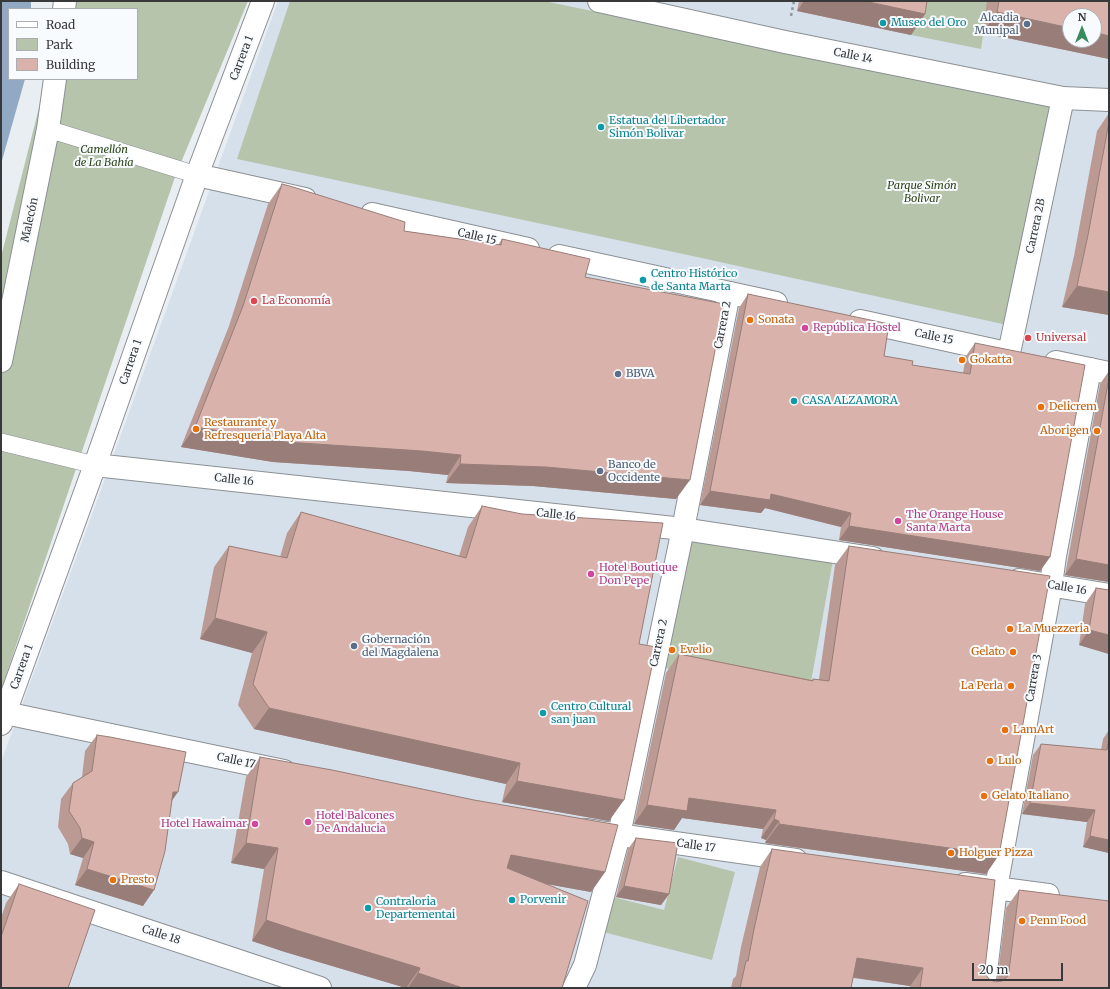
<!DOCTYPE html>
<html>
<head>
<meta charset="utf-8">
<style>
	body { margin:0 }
	#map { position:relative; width:1110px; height:989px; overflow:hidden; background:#e9eef3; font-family:Merriweather,serif }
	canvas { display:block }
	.frame { position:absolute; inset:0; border:2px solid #37393a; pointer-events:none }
	.legend { position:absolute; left:8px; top:8px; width:130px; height:72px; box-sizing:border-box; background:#f8fbfe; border:1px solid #abadb0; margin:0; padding:5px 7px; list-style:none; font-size:12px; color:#37393a }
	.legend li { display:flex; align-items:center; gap:8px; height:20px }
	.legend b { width:20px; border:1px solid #abadb0 }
	.north { position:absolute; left:1062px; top:8px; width:40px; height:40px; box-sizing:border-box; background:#f8fbfe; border:1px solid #abadb0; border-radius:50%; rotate:0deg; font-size:11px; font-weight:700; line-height:16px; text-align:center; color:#37393a }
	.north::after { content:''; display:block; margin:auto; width:14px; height:18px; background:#388b5d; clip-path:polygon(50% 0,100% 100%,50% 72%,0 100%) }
	.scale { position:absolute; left:972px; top:963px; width:91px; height:18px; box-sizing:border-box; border:2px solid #37393a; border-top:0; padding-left:5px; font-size:12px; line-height:14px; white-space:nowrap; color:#37393a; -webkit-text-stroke:3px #f8fbfe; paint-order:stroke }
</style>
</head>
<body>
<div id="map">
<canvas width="1110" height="989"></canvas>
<div class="frame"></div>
<ul class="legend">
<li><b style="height:5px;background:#fff"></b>Road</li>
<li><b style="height:11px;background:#b6c4ac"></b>Park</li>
<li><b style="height:11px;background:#d9b3ab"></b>Building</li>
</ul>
<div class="north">N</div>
<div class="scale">20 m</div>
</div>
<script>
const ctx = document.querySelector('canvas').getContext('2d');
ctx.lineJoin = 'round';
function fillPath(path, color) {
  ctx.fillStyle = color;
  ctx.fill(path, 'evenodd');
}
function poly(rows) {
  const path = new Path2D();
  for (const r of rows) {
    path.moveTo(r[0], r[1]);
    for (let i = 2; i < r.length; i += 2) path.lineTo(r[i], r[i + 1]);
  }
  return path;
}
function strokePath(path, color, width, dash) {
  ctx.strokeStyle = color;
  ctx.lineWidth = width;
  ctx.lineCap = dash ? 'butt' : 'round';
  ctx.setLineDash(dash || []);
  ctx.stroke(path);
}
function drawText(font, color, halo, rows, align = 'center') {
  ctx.font = font + ' Merriweather,serif';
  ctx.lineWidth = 4;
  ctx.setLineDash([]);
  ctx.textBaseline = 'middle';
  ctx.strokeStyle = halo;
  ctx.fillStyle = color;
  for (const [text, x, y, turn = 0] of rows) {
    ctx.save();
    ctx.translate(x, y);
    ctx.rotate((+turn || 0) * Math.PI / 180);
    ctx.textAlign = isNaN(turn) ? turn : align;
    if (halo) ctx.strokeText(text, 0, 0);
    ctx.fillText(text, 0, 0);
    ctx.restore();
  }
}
fillPath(poly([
	[278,1,1109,1,1109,988,1,988,1,762,90,520],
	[1070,16,1094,16,1094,40,1070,40]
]), '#d6e0eb');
fillPath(poly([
	[57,1,248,1,175,177,1,690,1,257,43,92,45,79,137,79,137,9,56,9],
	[290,1,544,1,1055,107,1007,325,697,257,237,159],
	[916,1,988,1,981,49,911,35],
	[689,535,833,560,809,693,665,668],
	[678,857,735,872,712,960,603,932,613,897,664,910]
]), '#b6c4ac');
fillPath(poly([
	[1,1,31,1,31,9,9,9,9,79,25,79,1,164]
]), '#92a9c3');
const lane = poly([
	[48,129,197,175],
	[1,442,95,465]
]);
const street = poly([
	[64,9,65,1],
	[1009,353,1063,98],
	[1,361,48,129,55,79],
	[95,465,683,529,873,558],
	[1019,580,1109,595],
	[5,713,284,771],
	[587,830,619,835,796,860],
	[1,882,320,988],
	[965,884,1048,895],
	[574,988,585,965,619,835,683,529,729,293],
	[984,988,996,888,1051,585,1055,556,1090,369]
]);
const secondary = poly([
	[599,1,785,42,1063,98,1109,100],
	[197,175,305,199],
	[372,214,528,249],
	[559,256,776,303],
	[860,321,1002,352],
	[1056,362,1109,373],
	[1,724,95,465,197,175,263,1]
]);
strokePath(lane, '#8b9094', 18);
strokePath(street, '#8b9094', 24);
strokePath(secondary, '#8b9094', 24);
strokePath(poly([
	[791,16,794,1]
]), '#94979b', 2.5, [3, 3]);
strokePath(lane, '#fff', 17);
strokePath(street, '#fff', 22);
strokePath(secondary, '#fff', 22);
fillPath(poly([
	[799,1,927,1,925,14,911,35,797,11],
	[987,1,1109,1,1109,59,983,33],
	[1109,113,1109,315,1062,307,1074,256,1097,131],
	[282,184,404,231,498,245,502,239,585,277,676,499,533,486,446,483,448,475,409,471,273,462,181,447,229,326,268,204],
	[748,294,884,356,912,365,963,373,966,356,975,343,1050,557,1040,571,839,540,841,527,765,508,761,513,700,505,739,308],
	[1109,371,1109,582,1065,575,1100,384],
	[482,506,639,644,609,821,502,802,506,784,254,729,238,705,252,653,200,639,214,567,229,546,280,557,287,533,301,512,459,556,468,527],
	[849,546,986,874,765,843,766,840,761,838,763,829,682,818,674,830,634,824,666,673,679,654,812,680,813,679,819,679,835,565],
	[1096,588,1109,590,1109,654,1079,645,1085,604],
	[1109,730,1109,853,1083,847,1087,822,1022,814,1033,755,1041,744,1101,750,1103,739],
	[97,735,172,801,143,906,75,885,83,858,70,854,68,844,58,827,61,799,73,783,82,777,85,751],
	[260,757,605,872,591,892,547,884,562,988,406,988,285,952,252,941,264,869,231,863,246,777],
	[636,838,669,894,661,905,616,897,628,849],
	[772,849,985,968,985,974,989,979,995,982,997,982,1006,908,1019,890,1109,988,910,988,910,986,853,978,851,988,731,988,733,979,736,976,741,947,760,867],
	[19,884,1,988,1,918,6,903]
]), '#bb9a93');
fillPath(poly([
	[804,1,864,1,925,14,911,35,797,11],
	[997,12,1070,28,1070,40,1094,40,1094,32,1109,36,1109,59,983,33],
	[1077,286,1109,292,1109,315,1062,307],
	[195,427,422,451,461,455,448,475,409,471,273,462,181,447],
	[460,464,546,467,690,480,676,499,533,486,446,483],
	[710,491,771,494,851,513,841,527,765,508,761,513,700,505],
	[849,526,1050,557,1040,571,839,540],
	[1076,559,1109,565,1109,582,1065,575],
	[215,618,267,632,252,653,200,639],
	[1089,630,1109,635,1109,654,1079,645],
	[269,708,520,763,506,784,254,729],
	[517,781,624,800,609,821,502,802],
	[173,792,178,792,167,808],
	[689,798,776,810,763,829,682,818,674,830,634,824,647,805],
	[1030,803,1095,810,1087,822,1022,814],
	[774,819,779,821,766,840,761,838],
	[779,824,999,855,986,874,765,843],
	[1090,836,1109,840,1109,853,1083,847],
	[82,838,94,842,83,858,70,854],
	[246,843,278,848,264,869,231,863],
	[511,855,605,872,591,892,496,875],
	[87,869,154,890,143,906,75,885],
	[624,886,669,894,661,905,616,897],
	[266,920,420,968,406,988,285,952,252,941],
	[857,958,923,968,910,986,844,976],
	[418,973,463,988,408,988]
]), '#987d78');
const building = poly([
	[864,1,927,1,925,14,864,1],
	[999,1,1109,1,1109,36,1094,32,1094,16,1070,16,1070,28,997,12,999,1],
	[1109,122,1109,292,1077,286,1088,235,1109,122],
	[282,184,293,187,405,222,404,231,501,245,502,239,590,259,585,277,724,304,690,480,546,467,460,464,461,455,422,451,286,442,195,427,243,306,282,184],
	[748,294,889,324,884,356,913,361,912,365,970,374,975,343,1085,365,1050,557,849,526,851,513,771,494,770,500,710,491,748,294],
	[1109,378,1109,565,1076,559,1109,378],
	[482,506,522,514,663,523,639,644,656,647,624,800,517,781,520,763,269,708,253,684,267,632,215,618,229,546,287,558,301,512,466,558,482,506],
	[849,546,1050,576,999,855,779,824,779,821,774,819,776,810,689,798,687,811,647,805,679,654,813,681,813,679,829,681,849,546],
	[1096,588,1109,590,1109,635,1089,630,1096,588],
	[97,735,110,737,186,752,178,792,173,792,165,851,154,890,87,869,94,842,82,838,80,828,69,811,73,783,92,771,97,735],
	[1109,738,1109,840,1090,836,1095,810,1030,803,1041,744,1107,750,1109,738],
	[260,757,332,770,474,800,618,825,605,872,511,855,507,868,588,901,562,988,463,988,418,973,420,968,299,931,266,920,278,848,246,843,260,757],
	[636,838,678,843,669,894,624,886,636,838],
	[772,849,995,880,985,968,985,974,989,979,995,982,1002,981,1007,977,1009,971,1019,890,1109,901,1109,988,920,988,923,968,857,958,851,988,740,988,746,961,748,961,754,929,772,849],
	[19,884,95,910,68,988,1,988,1,937,19,884]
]);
fillPath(building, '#d9b3ab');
strokePath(building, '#987d78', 1);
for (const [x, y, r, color] of [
	[883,23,4,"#0f9aa8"],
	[1027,24,4,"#5c6f8a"],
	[601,127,4,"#0f9aa8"],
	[643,280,4,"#0f9aa8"],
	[254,301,4,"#e0444e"],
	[750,320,4,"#e8710a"],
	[805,328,4,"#d1479c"],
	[1028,338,4,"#e0444e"],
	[962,360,4,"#e8710a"],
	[618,374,4,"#5c6f8a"],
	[794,401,4,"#0f9aa8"],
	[1041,407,4,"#e8710a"],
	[196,429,4,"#e8710a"],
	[1097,431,4,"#e8710a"],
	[600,471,4,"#5c6f8a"],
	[898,521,4,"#d1479c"],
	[591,574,4,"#d1479c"],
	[1010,629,4,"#e8710a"],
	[354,646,4,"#5c6f8a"],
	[672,650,4,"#e8710a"],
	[1013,652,4,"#e8710a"],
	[1011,686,4,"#e8710a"],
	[543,713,4,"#0f9aa8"],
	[1005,730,4,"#e8710a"],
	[990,761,4,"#e8710a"],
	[984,796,4,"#e8710a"],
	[308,822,4,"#d1479c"],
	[255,824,4,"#d1479c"],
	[951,853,4,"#e8710a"],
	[113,880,4,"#e8710a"],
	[512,900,4,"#0f9aa8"],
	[368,908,4,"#0f9aa8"],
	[1022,921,4,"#e8710a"]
]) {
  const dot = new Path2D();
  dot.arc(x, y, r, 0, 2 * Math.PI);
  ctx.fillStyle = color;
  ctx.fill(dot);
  strokePath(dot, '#f8fbfe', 1.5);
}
drawText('11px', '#4e5e75', '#f8fbfe', [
	["Alcadia",1019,18,"right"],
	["Munipal",1019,31,"right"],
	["BBVA",626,374],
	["Banco de",608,465],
	["Occidente",608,478],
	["Gobernación",362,640],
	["del Magdalena",362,653]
], 'left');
drawText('11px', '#0d838f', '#f8fbfe', [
	["Museo del Oro",891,23],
	["Estatua del Libertador",609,121],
	["Simón Bolivar",609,134],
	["Centro Histórico",651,274],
	["de Santa Marta",651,287],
	["CASA ALZAMORA",802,401],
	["Centro Cultural",551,707],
	["san juan",551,720],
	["Porvenir",520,900],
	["Contraloria",376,902],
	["Departementai",376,915]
], 'left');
drawText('11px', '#37393a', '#f8fbfe', [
	["Calle 14",853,56,11],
	["Carrera 1",242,58,-69],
	["Malecón",30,220,-78],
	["Carrera 2B",1036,226,-78],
	["Calle 15",477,237,13],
	["Carrera 2",723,325,-79],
	["Calle 15",934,337,12],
	["Carrera 1",131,362,-71],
	["Calle 16",234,480,6],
	["Calle 16",556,515,6],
	["Calle 16",1067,588,10],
	["Carrera 2",659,643,-78],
	["Carrera 1",22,667,-70],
	["Carrera 3",1034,678,-80],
	["Calle 17",236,761,12],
	["Calle 17",696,846,8],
	["Calle 18",161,935,18]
]);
drawText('italic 11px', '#2c4316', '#f8fbfe', [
	["Camellón",104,150],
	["de La Bahía",104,163],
	["Parque Simón",922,186],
	["Bolivar",922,199]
]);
drawText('11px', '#be3a42', '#f8fbfe', [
	["La Economía",262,301],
	["Universal",1036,338]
], 'left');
drawText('11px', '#c56008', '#f8fbfe', [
	["Sonata",758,320],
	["Gokatta",970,360],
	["Delicrem",1049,407],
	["Restaurante y",204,423],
	["Refresqueria Playa Alta",204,436],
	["Aborigen",1089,431,"right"],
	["La Muezzeria",1018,629],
	["Evelio",680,650],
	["Gelato",1005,652,"right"],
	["La Perla",1003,686,"right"],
	["LamArt",1013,730],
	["Lulo",998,761],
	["Gelato Italiano",992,796],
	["Holguer Pizza",959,853],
	["Presto",121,880],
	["Penn Food",1030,921]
], 'left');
drawText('11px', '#b23c85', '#f8fbfe', [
	["República Hostel",813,328],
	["The Orange House",906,515],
	["Santa Marta",906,528],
	["Hotel Boutique",599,568],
	["Don Pepe",599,581],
	["Hotel Balcones",316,816],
	["De Andalucia",316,829],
	["Hotel Hawaimar",247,824,"right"]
], 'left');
</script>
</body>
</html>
